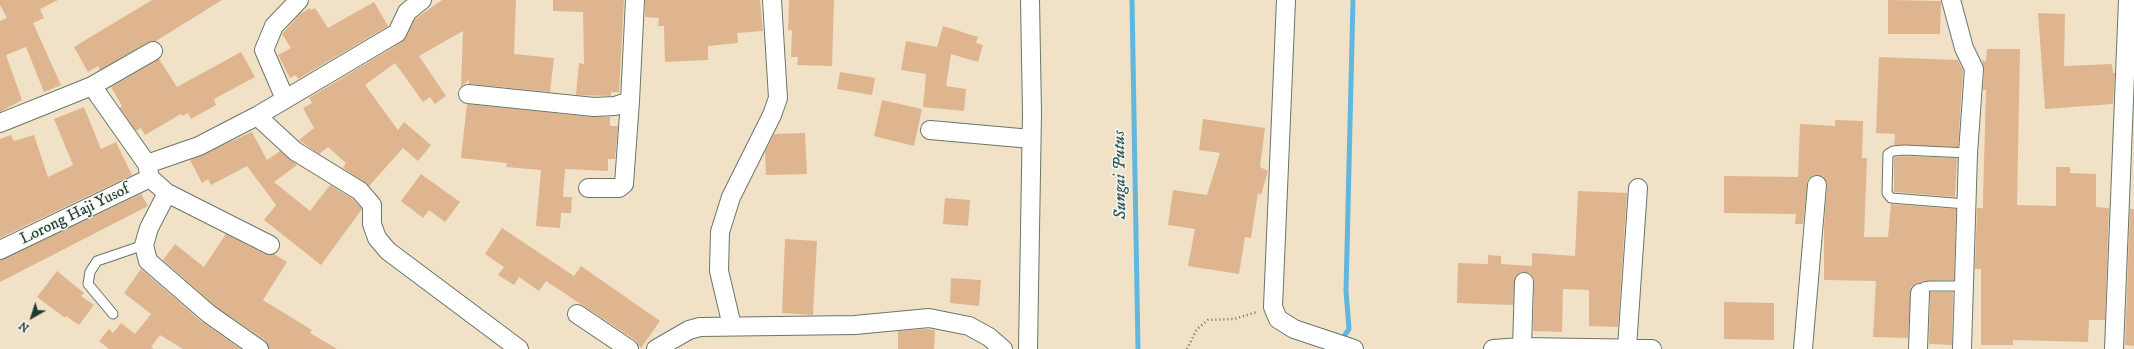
<!DOCTYPE html>
<html>
<head>
<meta charset="utf-8">
<style>
	body { margin:0 }
	#map { position:relative; width:2134px; height:349px; overflow:hidden; background:#f1e2c7; font-family:"IM FELL DW Pica",serif }
	canvas { display:block }
	.north { position:absolute; left:12px; top:297px; width:40px; height:40px; -webkit-text-stroke:3px #f6f6f2; paint-order:stroke; rotate:219deg; font-size:11px; font-weight:700; line-height:16px; text-align:center; color:#1f3d34 }
	.north::after { content:''; display:block; margin:auto; width:14px; height:18px; background:#1f3d34; clip-path:polygon(50% 0,100% 100%,50% 72%,0 100%) }
</style>
</head>
<body>
<div id="map">
<canvas width="2134" height="349"></canvas>
<div class="north">N</div>
</div>
<script>
const ctx = document.querySelector('canvas').getContext('2d');
ctx.lineJoin = 'round';
function poly(rows) {
  const path = new Path2D();
  for (const r of rows) {
    path.moveTo(r[0], r[1]);
    for (let i = 2; i < r.length; i += 2) path.lineTo(r[i], r[i + 1]);
  }
  return path;
}
function strokePath(path, color, width, dash) {
  ctx.strokeStyle = color;
  ctx.lineWidth = width;
  ctx.lineCap = dash ? 'butt' : 'round';
  ctx.setLineDash(dash || []);
  ctx.stroke(path);
}
function fillPath(path, color) {
  ctx.fillStyle = color;
  ctx.fill(path, 'evenodd');
}
function drawText(font, color, halo, rows, align = 'center') {
  ctx.font = font + ' "IM FELL DW Pica",serif';
  ctx.lineWidth = 3;
  ctx.setLineDash([]);
  ctx.textBaseline = 'middle';
  ctx.strokeStyle = halo;
  ctx.fillStyle = color;
  for (const [text, x, y, turn = 0] of rows) {
    ctx.save();
    ctx.translate(x, y);
    ctx.rotate((+turn || 0) * Math.PI / 180);
    ctx.textAlign = isNaN(turn) ? turn : align;
    if (halo) ctx.strokeText(text, 0, 0);
    ctx.fillText(text, 0, 0);
    ctx.restore();
  }
}
strokePath(poly([
	[1132,0,1138,349],
	[1340,342,1349,329,1346,291,1353,0]
]), '#62b7de', 5);
fillPath(poly([
	[0,0,58,0,40,9,44,18,33,23,61,85,44,92,26,47,6,55,22,100,0,112,0,21,7,18,0,5],
	[152,0,222,0,156,41,148,42,100,70,98,66,88,72,74,47],
	[442,0,516,0,514,54,554,58,550,92,469,84,469,80,461,86,463,31,419,56,446,96,435,104,430,97,423,102,395,63,365,85,398,130,404,122,431,145,418,161,403,148,369,186,343,168,346,163,328,147,319,154,299,140,314,128,303,108,312,103,309,98,402,42,415,19],
	[553,0,624,0,619,92,611,92,611,96,576,95,579,63,584,64,583,12,553,11],
	[645,0,760,0,763,31,737,33,738,43,708,46,708,60,665,62,664,26,658,26,659,18,645,17],
	[789,0,834,0,832,66,797,65,798,57,791,57,792,30,788,30],
	[1888,0,1941,1,1940,34,1888,34],
	[374,2,388,26,298,79,296,75,290,78,278,55,291,48,282,34,300,14,310,8,311,10,315,8,328,28],
	[2038,13,2065,14,2064,66,2112,64,2113,73,2115,73,2113,104,2045,109],
	[943,26,978,37,976,43,983,45,978,62,951,54,946,86,966,89,964,111,923,107,926,74,901,70,906,41,937,47],
	[1987,49,2020,49,2017,205,2056,206,2056,167,2070,167,2070,173,2096,174,2096,207,2109,208,2105,320,2089,320,2088,342,2013,340,2013,345,1981,345,1981,269,1975,269,1977,208,1983,208,1983,198,1986,90,1983,90,1984,70,1982,60,1986,61],
	[241,52,255,77,214,99,216,105,191,119,188,113,183,116,181,114,145,135,141,128,136,131,120,108,122,106,111,87,159,59,177,87],
	[1879,57,1958,60,1963,71,1958,147,1894,145,1895,134,1876,133],
	[840,72,875,78,872,95,837,89],
	[882,100,922,109,914,146,874,136],
	[467,104,593,117,610,117,610,126,618,126,615,159,608,159,608,171,565,169,563,197,572,197,571,213,561,213,560,228,536,226,541,170,506,167,507,163,461,158],
	[84,107,101,149,116,142,132,175,0,238,0,139,11,135,14,141,34,135,48,177,73,165,54,119],
	[1203,119,1265,128,1260,167,1268,171,1261,195,1258,193,1251,238,1245,237,1239,274,1188,266,1195,229,1168,225,1173,190,1207,195,1220,153,1199,150],
	[1835,120,1863,121,1862,158,1867,158,1864,237,1888,237,1891,204,1956,209,1954,280,1923,281,1911,287,1908,338,1873,337,1876,281,1824,280,1824,226,1827,186,1823,176,1813,175,1808,179,1803,224,1795,224,1796,214,1724,213,1724,176,1798,177,1800,124,1835,126],
	[252,132,267,160,280,151,297,165,274,182,310,211,330,185,353,199,362,209,321,265,264,220,276,205,247,166,211,185,208,179,202,183,190,160],
	[805,133,807,174,766,175,765,152,774,134],
	[1904,156,1957,158,1955,197,1894,192,1894,157],
	[421,174,460,202,445,222,429,210,423,218,401,201],
	[1578,191,1627,193,1618,327,1589,326,1589,290,1563,289,1562,332,1533,331,1534,282,1530,273,1525,272,1519,273,1515,277,1513,305,1457,303,1458,263,1488,264,1488,255,1501,256,1501,264,1532,266,1532,253,1575,256],
	[141,194,148,206,0,282,0,260],
	[945,198,970,200,968,226,943,224],
	[2130,209,2134,209,2134,346,2125,345],
	[502,228,574,276,581,266,660,321,641,348,635,340,546,281,539,291,519,277,514,285,498,275,504,267,485,254],
	[226,234,265,254,274,254,287,262,263,300,312,330,310,333,337,349,269,349,265,340,215,306,163,260,175,244,204,267],
	[785,239,817,241,813,315,782,313],
	[141,269,202,322,241,349,183,349,160,335,151,347,154,349,109,349,99,341,109,329,113,333,121,323,135,334,151,314,124,293],
	[57,271,84,293,81,296,94,305,79,325,66,316,65,318,37,297],
	[951,278,981,280,979,306,950,303],
	[1930,292,1953,292,1952,345,1929,344],
	[1724,302,1774,303,1774,340,1724,339],
	[925,329,935,330,934,349,898,349,898,331]
]), '#deb58f');
const lane = poly([
	[1966,204,1891,198,1887,193,1888,154,1893,151,1904,150,1968,153],
	[1920,293,1924,287,1930,286,1964,286],
	[113,314,88,284,90,272,97,261,144,245]
]);
const street = poly([
	[1286,0,1273,307,1278,319,1294,329,1354,349],
	[1951,0,1964,48,1974,69,1968,153,1962,349],
	[92,86,153,51],
	[468,94,594,107,615,106,630,101,635,0],
	[285,99,264,50,274,26,299,0],
	[257,116,295,151,360,191,372,205,372,224,377,238,388,251,519,349],
	[0,123,92,86,147,164,150,178,167,193,149,228,144,245,148,261,209,314,259,349],
	[930,130,1031,139],
	[147,164,199,146,257,116,385,40,397,33,407,12,422,0],
	[588,188,619,188,624,184,630,101],
	[167,193,270,245],
	[0,250,150,178],
	[577,314,629,349],
	[732,326,719,271,720,232,731,197,772,115,778,98,772,0],
	[1522,347,1524,282],
	[1627,347,1638,188],
	[656,349,689,330,700,327,855,325,929,318,969,326,989,337,1003,349],
	[1028,349,1032,113,1030,0],
	[1493,349,1522,347,1652,349],
	[1803,349,1817,185],
	[1918,349,1920,293],
	[2114,349,2128,0]
]);
strokePath(lane, '#687767', 11);
strokePath(street, '#687767', 20);
strokePath(poly([
	[1187,349,1197,329,1208,320,1234,319,1257,312]
]), '#687767', 2.5, [1, 3]);
strokePath(lane, '#fff', 9);
strokePath(street, '#fff', 18);
drawText('16px', '#1f3d34', '#f6f6f2', [
	["Lorong Haji Yusof",75,215,-26]
]);
drawText('italic 17px', '#305c5e', '#f6f6f2', [
	["Sungai Putus",1121,175,-91]
]);
</script>
</body>
</html>
